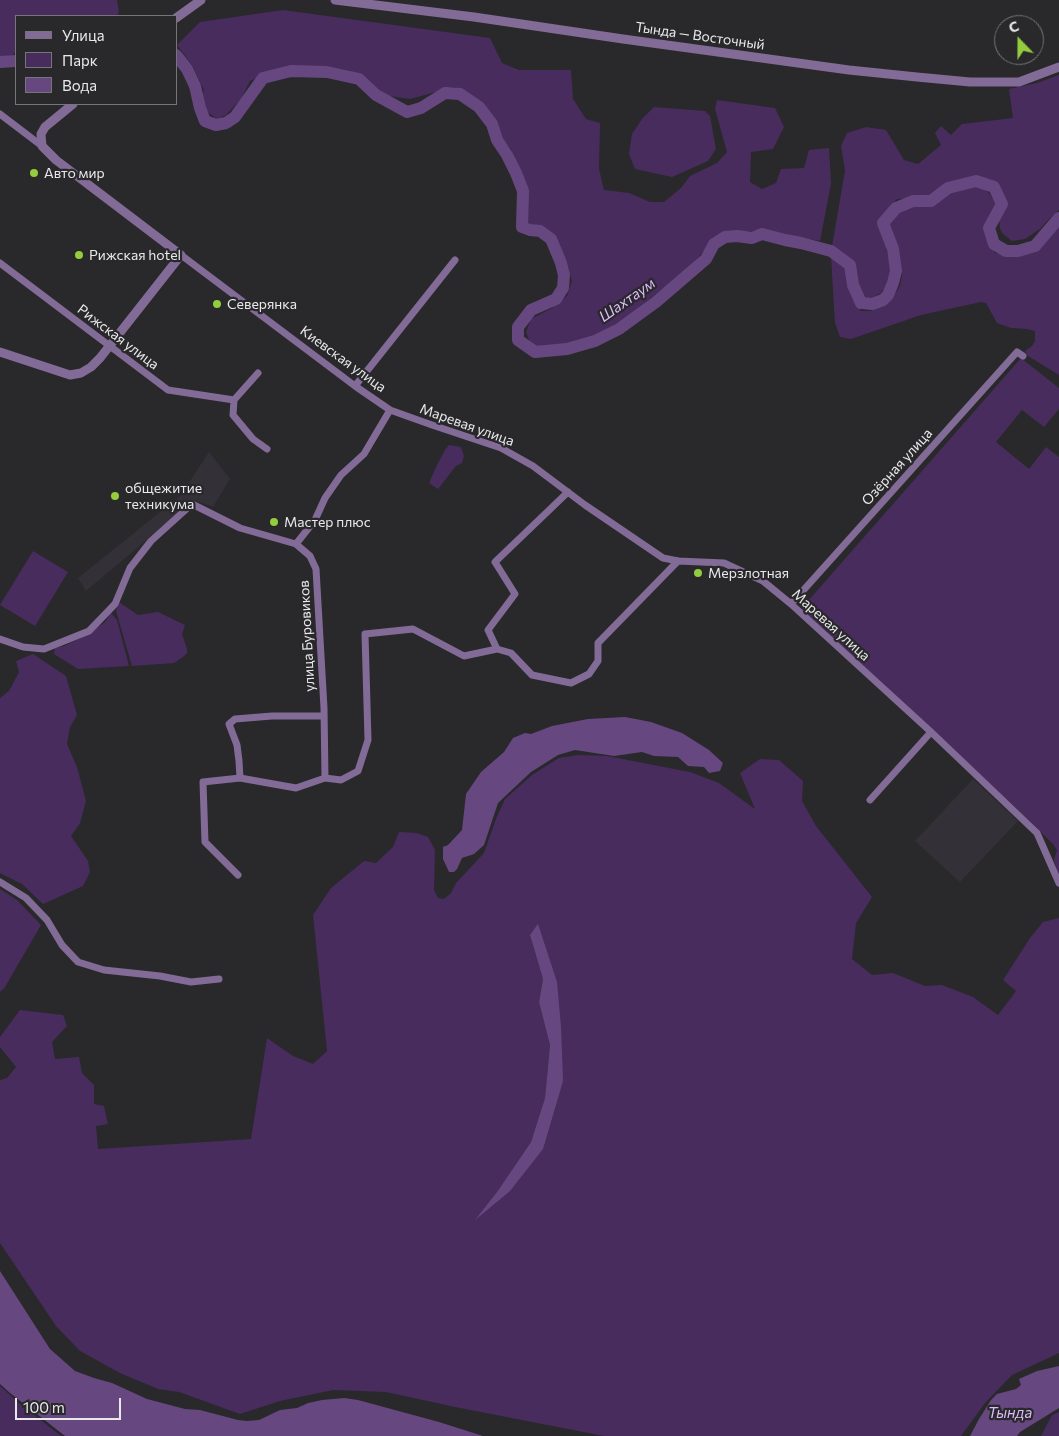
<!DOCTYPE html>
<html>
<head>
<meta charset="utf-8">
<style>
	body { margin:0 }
	#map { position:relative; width:1059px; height:1436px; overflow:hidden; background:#29282b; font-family:Commissioner,sans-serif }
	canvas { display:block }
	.legend { position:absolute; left:15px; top:15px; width:162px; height:90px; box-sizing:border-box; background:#29282b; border:1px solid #767577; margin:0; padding:6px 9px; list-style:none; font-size:15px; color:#e9e8ea }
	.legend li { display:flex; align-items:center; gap:10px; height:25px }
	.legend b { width:25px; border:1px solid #767577 }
	.north { position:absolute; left:994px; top:15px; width:50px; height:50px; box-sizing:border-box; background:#29282b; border:1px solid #767577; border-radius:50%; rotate:338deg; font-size:14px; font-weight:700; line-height:20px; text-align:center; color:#e9e8ea }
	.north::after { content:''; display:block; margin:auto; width:18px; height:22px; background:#93cc3d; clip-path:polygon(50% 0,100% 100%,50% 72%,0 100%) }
	.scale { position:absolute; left:15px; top:1398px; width:106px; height:22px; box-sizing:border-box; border:2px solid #e9e8ea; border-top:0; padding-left:6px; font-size:15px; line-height:18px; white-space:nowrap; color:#e9e8ea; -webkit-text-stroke:4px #29282b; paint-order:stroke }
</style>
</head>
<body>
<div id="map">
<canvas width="1059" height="1436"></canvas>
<ul class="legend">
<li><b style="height:6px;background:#826b96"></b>Улица</li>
<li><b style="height:14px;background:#482c5e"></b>Парк</li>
<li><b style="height:14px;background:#674780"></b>Вода</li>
</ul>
<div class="north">С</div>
<div class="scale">100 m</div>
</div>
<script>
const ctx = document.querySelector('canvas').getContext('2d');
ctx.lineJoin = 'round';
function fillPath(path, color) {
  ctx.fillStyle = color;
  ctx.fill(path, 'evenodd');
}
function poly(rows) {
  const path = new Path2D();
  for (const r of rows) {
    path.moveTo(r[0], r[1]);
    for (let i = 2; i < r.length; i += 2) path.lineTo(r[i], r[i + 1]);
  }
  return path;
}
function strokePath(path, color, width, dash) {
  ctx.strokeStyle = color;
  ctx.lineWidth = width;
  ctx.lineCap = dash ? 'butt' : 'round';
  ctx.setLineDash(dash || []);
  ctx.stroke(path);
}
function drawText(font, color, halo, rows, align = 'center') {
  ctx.font = font + ' Commissioner,sans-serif';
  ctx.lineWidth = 4.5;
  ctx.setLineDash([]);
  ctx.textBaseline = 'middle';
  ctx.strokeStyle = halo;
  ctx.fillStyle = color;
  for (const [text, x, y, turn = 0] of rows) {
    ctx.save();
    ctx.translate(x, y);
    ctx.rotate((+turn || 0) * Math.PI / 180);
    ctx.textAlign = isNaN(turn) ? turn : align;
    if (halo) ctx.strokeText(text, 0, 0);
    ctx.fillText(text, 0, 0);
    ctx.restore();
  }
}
fillPath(poly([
	[209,452,230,479,213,507,194,500,86,591,78,578,180,496],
	[973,779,1018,821,960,882,915,841]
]), '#343038');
fillPath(poly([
	[0,0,117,0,119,12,117,16,16,16,16,50,13,55,0,57],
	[283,10,490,38,502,63,519,70,571,70,573,99,586,119,600,123,599,169,604,190,629,193,650,202,664,202,681,188,690,176,717,163,727,152,715,109,717,100,775,108,784,127,773,149,751,152,750,182,762,189,776,183,781,169,804,168,809,150,829,148,831,184,820,241,761,230,722,235,711,243,694,262,671,282,633,312,601,334,567,344,541,348,531,345,526,332,531,319,552,308,567,296,572,281,567,263,555,238,540,226,526,223,526,186,511,149,501,138,493,117,474,99,454,87,410,99,389,96,375,90,365,77,350,71,326,66,298,66,277,69,250,81,241,99,226,115,217,119,206,111,201,102,204,90,192,65,177,45,200,22],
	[1059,75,1059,210,1049,219,1040,229,1025,239,1012,241,1003,234,1000,229,999,219,1004,210,1004,200,993,183,981,178,966,179,947,185,925,197,897,199,885,213,881,221,891,272,889,284,881,293,873,297,866,299,861,293,856,285,852,262,832,246,845,171,841,146,847,133,866,127,886,130,904,160,918,164,941,145,935,133,941,126,951,135,962,124,1013,118,1009,89,1037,83],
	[654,107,705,111,710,116,716,149,708,161,672,177,635,169,629,154,632,134,642,119],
	[978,185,989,193,995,202,995,211,987,223,987,233,995,253,1022,255,1032,253,1040,246,1059,223,1059,375,1028,356,1025,351,1032,346,1035,341,1035,331,1027,329,1011,328,997,323,986,303,981,302,921,315,851,339,840,337,835,323,831,256,848,270,851,290,856,304,861,311,871,311,891,300,900,286,902,275,893,241,888,228,891,218,901,209,912,204,921,206,932,204,950,191,966,186],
	[1021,358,1059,388,1059,409,1044,427,1022,410,996,442,1029,469,1046,447,1059,457,1059,875,1054,860,1057,850,1053,844,1030,821,801,609],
	[449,445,461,447,464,456,462,463,456,466,438,489,429,483,437,465,445,450],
	[33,551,68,572,35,626,0,605],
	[119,602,138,615,158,612,185,625,182,634,187,649,187,653,183,657,174,663,132,666,116,611],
	[111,613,117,620,129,666,78,669,54,654,55,648,64,646,85,636,105,622],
	[33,654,66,676,77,715,70,727,67,744,77,767,86,801,80,823,71,836,88,861,90,872,83,886,43,904,22,884,0,873,0,698,9,691,19,672,16,661],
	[579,755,607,756,690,772,719,783,755,809,740,773,760,759,779,760,803,781,802,801,816,826,872,897,856,923,852,959,872,975,893,973,925,986,942,985,973,997,998,1015,1016,991,1003,980,1030,938,1043,922,1059,918,1059,1353,1012,1375,985,1403,961,1436,604,1436,455,1407,386,1392,333,1390,280,1401,240,1414,179,1392,158,1389,120,1373,80,1351,56,1326,0,1243,0,1080,7,1078,16,1067,0,1047,0,1037,20,1010,63,1015,67,1026,52,1042,55,1059,79,1057,82,1073,94,1085,94,1104,104,1106,108,1124,96,1126,98,1149,251,1139,267,1038,293,1056,313,1064,327,1051,313,915,331,888,364,861,376,863,393,847,399,832,417,833,428,837,435,850,434,890,438,898,444,899,451,893,456,883,484,853,496,819,505,799,532,775,559,758],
	[530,935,561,1027,543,1149,477,1218,497,1192,531,1142,545,1098,550,1045,539,1002,543,979],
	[0,889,17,900,41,925,5,987,0,992],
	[0,1386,20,1404,61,1436,0,1436],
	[1059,1412,1059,1436,1041,1436,1052,1415]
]), '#482c5e');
fillPath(poly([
	[625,717,651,722,682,733,709,750,723,763,720,771,709,773,704,767,688,766,678,757,654,756,642,752,614,756,575,750,558,755,531,772,498,803,484,845,474,854,462,858,457,869,454,872,449,872,443,859,443,847,448,845,462,830,466,794,481,772,504,752,513,738,525,733,531,734,552,726,588,719],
	[538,924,557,982,561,1027,563,1081,543,1149,510,1191,475,1220,497,1192,531,1142,545,1098,550,1045,539,1002,543,979,530,935],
	[0,1271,50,1349,75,1371,94,1378,112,1383,147,1399,185,1409,200,1410,238,1420,247,1421,259,1420,280,1410,297,1408,308,1403,322,1400,344,1398,358,1400,439,1422,483,1436,65,1436,10,1393,0,1384],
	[1059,1366,1059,1408,1020,1432,1017,1436,970,1436,979,1419,991,1400,997,1394,1016,1389,1021,1385,1019,1379,1037,1371]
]), '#674780');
strokePath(poly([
	[176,55,187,69,195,86,200,108,205,121,216,125,226,123,235,117,263,78,291,71,327,72,359,79,376,95,407,112,421,108,445,93,460,94,479,107,492,124,497,140,507,155,516,173,523,191,522,227,530,230,540,231,551,239,561,263,564,275,563,288,556,299,531,310,518,327,518,340,535,352,567,349,595,341,619,329,656,302,706,259,714,244,725,237,737,236,752,238,762,234,785,240,801,243,831,251,850,265,853,285,861,303,872,304,883,300,888,295,893,283,896,271,893,249,883,223,896,208,913,201,931,201,948,188,976,181,994,187,1002,204,989,228,994,244,1006,251,1018,251,1035,246,1059,218],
	[0,62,16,61]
]), '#674780', 12);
strokePath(poly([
	[0,114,42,146],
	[181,255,355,386,390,410,432,425,501,448,533,466,585,505,663,558,678,561,724,563,763,581,791,604,931,732,1037,833,1059,883],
	[0,263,168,390,234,400,258,373],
	[355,386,455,260],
	[234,400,233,415,253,439,267,449],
	[296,544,315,520,325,498,341,475,364,454,390,410],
	[791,604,1017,352,1023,356],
	[0,639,23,647,44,649,89,631,115,604,130,568,151,541,192,504,240,528,296,544,310,556,316,569,324,708,325,778,296,788,240,778,203,782,205,842,238,875],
	[497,649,511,653,532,675,571,683,589,674,598,661,598,643,678,561],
	[240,778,239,761,237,745,229,724,235,719,272,716,324,716],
	[325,778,341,780,358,771,368,740,365,634,413,629,464,656,497,649,488,630,515,594,495,562,568,492],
	[870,800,931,732],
	[0,882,26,898,47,920,62,945,78,962,104,970,160,976,191,982,219,979]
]), '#826b96', 7);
strokePath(poly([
	[335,0,474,17,623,39,849,70,917,77,970,82,1019,82,1059,67],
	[176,18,201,0],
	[0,352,70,375,81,373,91,367,100,358,181,255,56,160,42,146,41,134,45,127,73,104]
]), '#826b96', 9);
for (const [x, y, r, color] of [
	[34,173,5,"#93cc3d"],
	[79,255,5,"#93cc3d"],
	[217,304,5,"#93cc3d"],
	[115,496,5,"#93cc3d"],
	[274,522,5,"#93cc3d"],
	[698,573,5,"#93cc3d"]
]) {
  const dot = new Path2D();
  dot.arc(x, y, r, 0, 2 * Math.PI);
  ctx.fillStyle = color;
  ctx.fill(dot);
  strokePath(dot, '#29282b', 2);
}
drawText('14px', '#e9e8ea', '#29282b', [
	["Тында — Восточный",700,36,8],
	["Рижская улица",118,337,37],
	["Киевская улица",343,359,36],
	["Маревая улица",467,425,20],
	["Озёрная улица",897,467,-48],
	["Маревая улица",831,625,42],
	["улица Буровиков",307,636,-93]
]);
drawText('14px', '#e9e8ea', '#29282b', [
	["Авто мир",44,173],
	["Рижская hotel",89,255],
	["Северянка",227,304],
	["общежитие",125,488],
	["техникума",125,504],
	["Мастер плюс",284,522],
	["Мерзлотная",708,573]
], 'left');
drawText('italic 15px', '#dfbaff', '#29282b', [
	["Шахтаум",627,300,-35],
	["Тында",1010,1413]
]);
</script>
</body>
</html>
